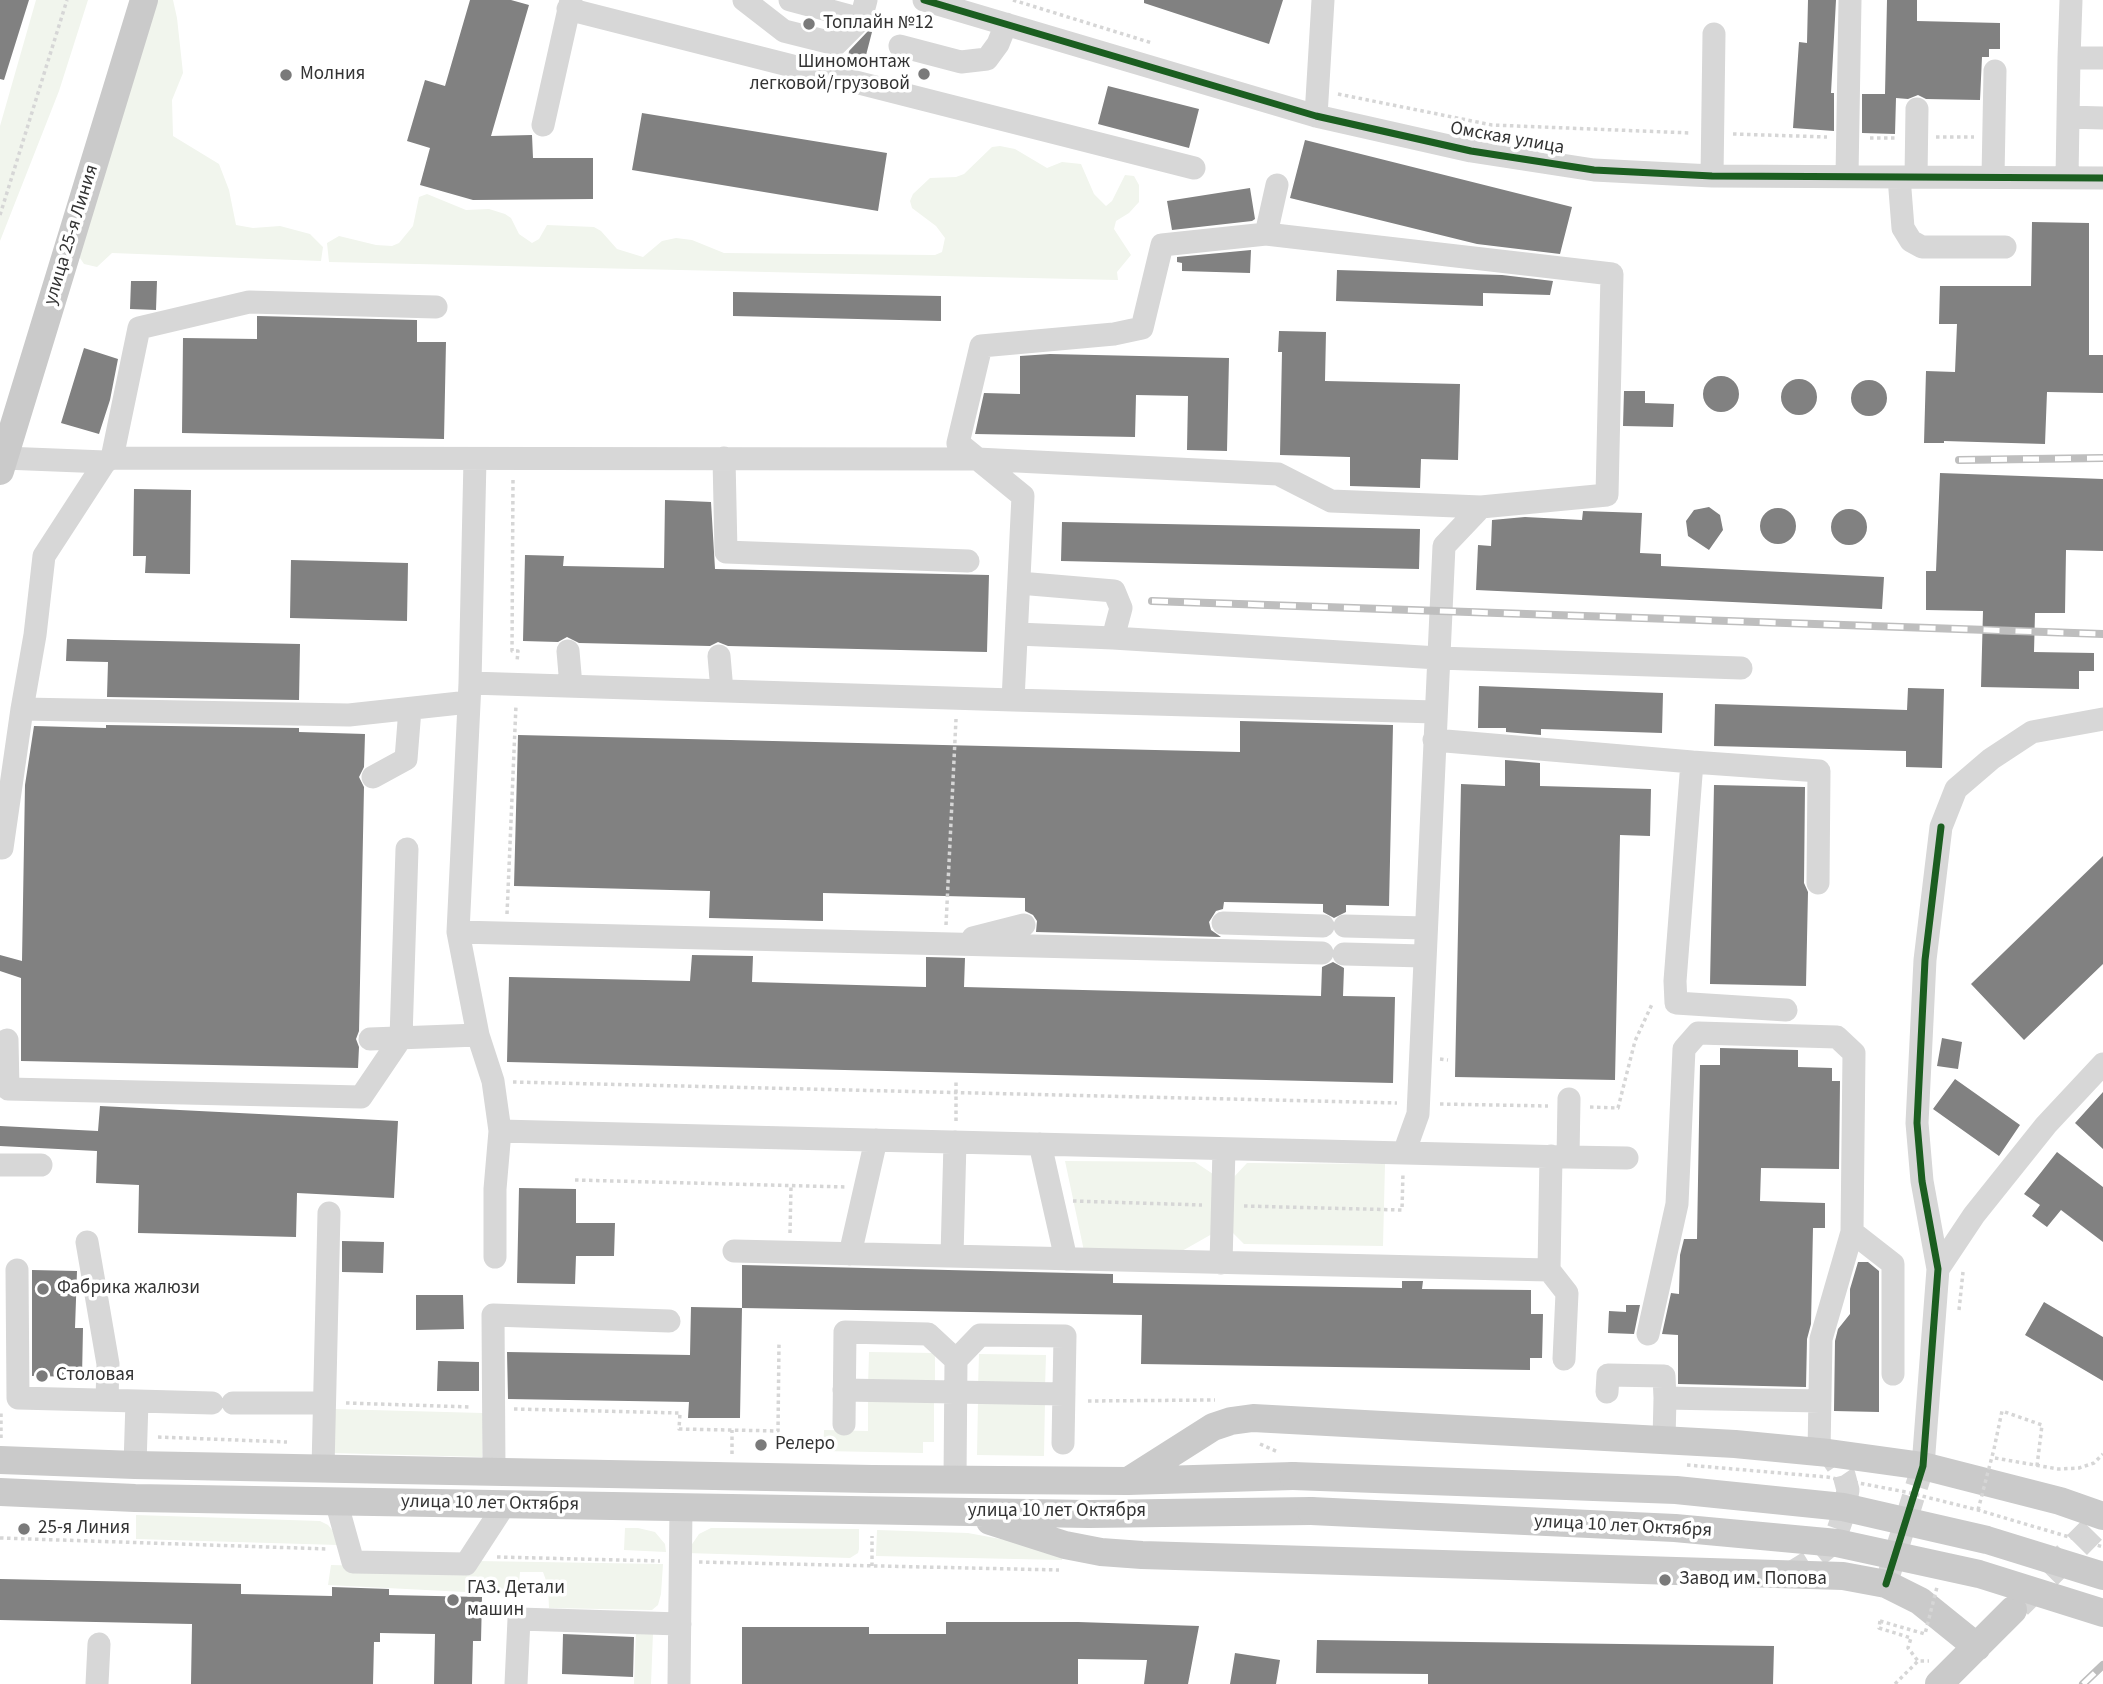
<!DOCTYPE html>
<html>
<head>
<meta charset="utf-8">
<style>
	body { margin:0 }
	canvas { display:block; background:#fff }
</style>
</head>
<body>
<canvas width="2103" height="1684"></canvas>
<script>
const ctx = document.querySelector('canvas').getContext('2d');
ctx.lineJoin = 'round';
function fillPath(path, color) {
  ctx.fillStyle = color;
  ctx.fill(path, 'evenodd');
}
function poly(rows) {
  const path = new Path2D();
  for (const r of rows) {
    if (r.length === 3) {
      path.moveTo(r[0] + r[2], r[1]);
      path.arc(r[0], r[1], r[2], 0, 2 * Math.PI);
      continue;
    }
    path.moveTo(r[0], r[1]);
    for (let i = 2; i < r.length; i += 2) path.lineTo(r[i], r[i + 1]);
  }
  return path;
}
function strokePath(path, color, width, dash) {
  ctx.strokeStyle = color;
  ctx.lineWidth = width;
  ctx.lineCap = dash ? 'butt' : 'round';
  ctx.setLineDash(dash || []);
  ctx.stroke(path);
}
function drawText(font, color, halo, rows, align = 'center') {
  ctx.font = font + ' "Source Sans 3",sans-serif';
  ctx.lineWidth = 7;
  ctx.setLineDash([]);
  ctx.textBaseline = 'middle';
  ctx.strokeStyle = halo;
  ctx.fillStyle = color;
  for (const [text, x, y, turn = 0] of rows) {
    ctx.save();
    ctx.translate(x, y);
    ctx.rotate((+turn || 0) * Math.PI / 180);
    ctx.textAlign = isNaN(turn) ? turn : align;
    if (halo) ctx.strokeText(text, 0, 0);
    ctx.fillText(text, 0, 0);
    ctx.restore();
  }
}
fillPath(poly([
	[36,0,88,0,59,91,0,241,0,126],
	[154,0,173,0,177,18,183,73,172,100,173,136,219,164,229,190,236,225,253,228,280,226,310,234,323,247,321,261,112,253,97,267,84,264,78,255],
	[1000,146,1015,149,1047,168,1062,162,1081,164,1094,194,1106,206,1112,201,1125,175,1134,176,1139,185,1139,202,1129,213,1116,221,1114,229,1131,255,1117,272,1118,280,329,262,327,243,339,236,376,245,392,246,399,243,413,226,419,197,427,194,466,210,489,209,505,214,511,218,519,234,532,243,539,239,547,225,594,227,601,231,617,249,643,257,662,241,676,238,692,240,724,253,935,255,942,252,945,238,936,226,912,208,910,201,913,194,930,178,956,177,964,174,992,147],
	[1065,1161,1195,1162,1213,1174,1212,1234,1182,1251,1084,1251],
	[1247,1163,1385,1164,1383,1246,1244,1244,1231,1231,1232,1179],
	[869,1352,935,1353,935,1386,868,1385],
	[979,1354,1046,1355,1045,1388,978,1387],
	[868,1399,934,1400,934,1442,923,1442,923,1453,823,1451,824,1430,868,1431],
	[978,1401,1045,1402,1044,1456,977,1455],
	[333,1409,483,1413,482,1457,331,1453],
	[136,1515,320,1521,328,1525,338,1537,338,1545,136,1539],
	[625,1528,638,1528,655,1532,665,1544,666,1552,624,1550],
	[711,1528,859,1529,859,1549,858,1553,850,1558,686,1553,699,1534],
	[877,1530,968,1533,1006,1540,1062,1558,1062,1560,876,1556],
	[476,1561,663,1564,661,1594,658,1605,652,1610,549,1608,548,1586,543,1572,520,1572,519,1583,514,1591,504,1594,328,1585,331,1565,475,1569],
	[636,1632,653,1633,651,1684,634,1684]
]), '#f1f5ed');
fillPath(poly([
	[0,0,29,0,4,80,0,79],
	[470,0,511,0,529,5,491,136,532,135,533,158,593,158,593,199,473,200,420,185,430,148,407,141,425,80,445,86],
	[1144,0,1283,0,1269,44,1144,3],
	[1808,0,1836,0,1831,93,1834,93,1834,131,1793,128,1799,42,1807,43],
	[1887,0,1917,0,1917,21,2000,23,2000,49,1989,49,1989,57,1982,57,1980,100,1926,99,1918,95,1908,99,1896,98,1895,134,1862,133,1862,94,1885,94],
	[868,31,872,32,864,63,848,59,849,51],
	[1108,86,1199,109,1189,148,1098,124],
	[642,113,887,153,878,211,632,170],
	[1305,140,1572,207,1560,254,1477,244,1290,198],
	[1250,188,1255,219,1252,221,1172,230,1167,201],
	[2032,222,2089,223,2089,355,2103,355,2103,393,2047,392,2045,444,1944,441,1944,443,1924,443,1926,371,1955,372,1957,324,1939,324,1940,286,2031,286],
	[1251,250,1250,273,1182,271,1182,263,1177,262,1177,257],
	[1337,270,1502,275,1553,281,1550,295,1483,293,1483,306,1336,301],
	[131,281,157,281,156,310,130,309],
	[733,292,941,296,941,321,733,316],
	[257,316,417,320,417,342,446,342,444,439,182,433,183,338,257,339],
	[1279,331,1326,332,1325,381,1460,384,1458,460,1421,459,1420,488,1350,486,1350,457,1280,455,1282,352,1278,352],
	[84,348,118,359,110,400,99,434,61,423],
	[1050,354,1229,358,1227,451,1187,450,1188,396,1136,395,1135,437,975,434,984,393,1020,394,1020,356],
	[1721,394,18],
	[1799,397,18],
	[1869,398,18],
	[1624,391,1645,391,1645,403,1674,404,1673,427,1623,426],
	[1940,473,2103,479,2103,551,2066,550,2065,613,2035,613,2034,652,2094,653,2094,671,2079,671,2079,689,1981,687,1983,611,1926,610,1926,571,1936,571],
	[134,489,191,490,190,574,145,573,146,556,133,556],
	[665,500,711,502,715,569,989,575,987,652,728,646,718,642,710,646,579,643,567,637,558,642,523,641,525,555,564,556,563,566,664,568],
	[1709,507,1720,515,1723,530,1709,550,1688,536,1686,521,1694,510],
	[1778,526,18],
	[1849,527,18],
	[1583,511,1642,513,1640,553,1661,554,1661,566,1884,577,1882,609,1476,590,1478,545,1491,546,1492,520,1525,517,1582,520],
	[1062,522,1420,529,1419,569,1061,561],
	[291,560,408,563,407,621,290,618],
	[67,639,300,644,299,700,107,697,108,662,66,661],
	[1479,686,1663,693,1662,733,1541,729,1541,735,1506,732,1506,728,1478,728],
	[1908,688,1944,689,1942,768,1906,767,1906,751,1714,746,1715,704,1907,710],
	[1240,721,1393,725,1389,906,1346,905,1346,912,1334,918,1323,912,1323,904,1224,902,1223,909,1216,911,1209,922,1211,930,1221,937,1036,932,1037,921,1033,915,1025,911,1025,898,823,893,823,921,709,918,710,891,514,886,518,735,1240,752],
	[106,725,299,728,299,732,365,734,364,767,359,777,364,787,359,1031,356,1039,359,1047,358,1068,21,1061,21,978,0,971,0,955,22,961,25,785,34,726,106,728],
	[1505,760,1540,763,1540,786,1651,789,1650,836,1620,835,1615,1080,1455,1077,1461,784,1505,786],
	[1714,785,1805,787,1804,883,1808,892,1806,986,1710,984],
	[2103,856,2103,964,2024,1040,1971,984],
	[692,955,753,956,752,982,926,987,926,957,965,958,964,987,1321,996,1322,967,1333,962,1344,968,1343,996,1395,997,1393,1083,507,1062,509,977,690,981],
	[1942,1038,1962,1042,1958,1069,1937,1066],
	[1720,1048,1798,1050,1798,1067,1832,1068,1832,1081,1840,1081,1839,1169,1761,1168,1760,1201,1825,1203,1825,1228,1813,1228,1811,1324,1807,1339,1806,1387,1678,1384,1678,1335,1662,1334,1671,1293,1679,1294,1680,1255,1684,1239,1697,1239,1700,1065,1720,1065],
	[1955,1079,2020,1125,1999,1156,1933,1109],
	[2103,1092,2103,1149,2075,1123],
	[100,1106,398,1121,394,1198,297,1193,296,1237,138,1233,139,1185,96,1183,97,1151,0,1146,0,1126,98,1131],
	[2057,1152,2103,1187,2103,1242,2061,1210,2047,1227,2032,1216,2040,1205,2024,1194],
	[519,1188,576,1189,576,1223,615,1223,614,1256,576,1256,575,1284,517,1283],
	[342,1241,384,1242,383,1273,342,1272],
	[1858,1262,1868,1262,1879,1271,1879,1412,1834,1411,1835,1341,1838,1329,1850,1314,1850,1289],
	[742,1265,1113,1274,1113,1283,1402,1288,1402,1281,1423,1281,1422,1289,1531,1290,1531,1314,1543,1314,1542,1358,1530,1358,1530,1370,1141,1364,1142,1315,742,1308,740,1418,688,1418,689,1402,508,1399,507,1352,690,1355,691,1307,742,1308],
	[32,1270,77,1271,75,1328,83,1328,82,1377,32,1376],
	[416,1295,463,1295,464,1329,416,1330],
	[2044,1302,2103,1337,2103,1381,2025,1335],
	[1626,1305,1640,1305,1634,1334,1608,1333,1609,1311,1626,1312],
	[438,1361,479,1362,479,1391,437,1391],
	[0,1579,241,1584,241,1594,332,1596,332,1587,389,1589,389,1595,482,1597,481,1641,473,1641,472,1684,434,1684,435,1634,380,1633,380,1642,374,1642,373,1684,191,1684,192,1624,0,1620],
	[946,1622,1078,1622,1199,1626,1188,1684,1144,1684,1147,1660,1078,1659,1078,1684,742,1684,742,1627,869,1627,869,1634,946,1634],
	[563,1634,634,1637,633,1677,562,1674],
	[1317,1640,1774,1646,1773,1684,1428,1684,1428,1674,1316,1673],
	[1235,1653,1280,1660,1276,1684,1230,1684]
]), '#818181');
strokePath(poly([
	[1789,1574,1812,1560,1828,1547,1838,1530,1844,1513,1848,1490,1844,1475,1829,1453],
	[1886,1584,1923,1466]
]), '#d6d6d6', 23, [23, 11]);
strokePath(poly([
	[2018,1605,2092,1530]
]), '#d6d6d6', 28, [28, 14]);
strokePath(poly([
	[1013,0,1152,43],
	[1338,94,1492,125,1691,133],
	[1733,134,1827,137],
	[1936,137,1974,137],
	[1870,138,1897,138],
	[0,215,67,0],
	[513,480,512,651,518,651,517,662],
	[507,914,516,705],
	[946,925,956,719],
	[1440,1059,1448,1060],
	[513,1082,1397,1103],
	[1440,1104,1548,1106],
	[1590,1107,1618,1108,1635,1041,1653,1002],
	[956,1121,956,1081],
	[575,1180,846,1187],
	[1073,1201,1202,1205],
	[1244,1206,1402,1210,1403,1172],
	[790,1233,791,1186],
	[1959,1310,1963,1272],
	[1088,1401,1215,1400],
	[346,1403,471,1407],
	[514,1409,680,1413,679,1429,778,1431,779,1343],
	[158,1437,287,1442],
	[1,1438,1,1411],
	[1260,1444,1278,1452],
	[1994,1449,2002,1411,2042,1425,2037,1466],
	[732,1454,732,1430],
	[1995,1458,2058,1469,2079,1468,2094,1463,2103,1454],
	[0,1538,328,1549],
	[497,1557,660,1561],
	[699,1562,1059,1570],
	[872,1566,872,1536],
	[1880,1621,1879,1628,1911,1638,1908,1648,1918,1661,1929,1661],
	[1895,1684,1918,1661]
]), '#d6d6d6', 3.5, [3.5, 3.5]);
strokePath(poly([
	[744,0,784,31,836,44,861,19],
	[790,0,861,19,866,0],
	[924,0,1316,116,1471,151,1594,170,1712,176,2103,178],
	[568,9,1194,168],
	[900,46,961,62,987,59,998,44,1006,24],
	[2069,58,2071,0],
	[1316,116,1323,0],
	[2068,117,2103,118],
	[543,125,571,0],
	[1712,176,1714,34],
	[1847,176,1850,0],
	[1899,177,1903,228,1911,241,1922,247,2005,247],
	[1916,177,1917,109],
	[1993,177,1995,71],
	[2067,178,2069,58,2103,58],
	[1277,185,1266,234,1612,274,1607,495,1481,507,1444,546,1418,1114,1404,1153],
	[1266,234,1162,245,1142,328,1114,334,981,346,958,443,1023,496,1013,700,1435,712],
	[4,458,105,462,112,458,977,459,1278,474,1331,501,1481,507],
	[112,458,139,328,249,302,436,307],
	[724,458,726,552,968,561],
	[475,459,470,683,458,932,478,1035,493,1081,500,1131,495,1189,495,1257],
	[1017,634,1113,638,1121,608,1114,591,1019,583],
	[1113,638,1438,658,1741,668],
	[568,651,571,686],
	[719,656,722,691],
	[470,683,1013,700],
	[22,709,349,715,469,702],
	[1434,740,1692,762],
	[373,777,406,759,410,709],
	[2,848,22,709,35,635,44,556,105,462],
	[1223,923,1323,926],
	[1345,926,1426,928],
	[458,932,1322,953],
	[973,938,1024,925],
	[1344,954,1424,956],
	[1786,1010,1676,1003,1675,981,1692,762,1819,771,1818,883],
	[370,1039,478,1035],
	[7,1040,8,1089,361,1097,401,1038,407,849],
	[500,1131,1568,1157,1569,1099],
	[1040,1144,1066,1259],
	[1568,1157,1627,1158],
	[0,1165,41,1165],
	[87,1242,108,1364,107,1400],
	[734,1251,1549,1270,1551,1156],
	[850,1254,876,1140],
	[952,1256,955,1142],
	[1221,1263,1224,1149],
	[1938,1269,1974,1215,2046,1125,2103,1064],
	[17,1270,18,1398,137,1401,135,1465],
	[1549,1270,1567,1293,1564,1359],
	[1648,1334,1677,1204,1684,1049,1698,1033,1837,1037,1854,1053,1852,1232],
	[844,1390,1064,1394],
	[1607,1392,1608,1375,1664,1376,1665,1398],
	[137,1401,212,1403],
	[233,1403,324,1403],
	[844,1424,845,1332,928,1334,956,1360],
	[1664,1440,1665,1398,1820,1401],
	[1819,1452,1821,1339,1852,1232,1893,1264,1893,1374],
	[1923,1466,1938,1269,1922,1181,1917,1123,1925,960,1941,827,1956,789,1991,759,2032,732,2103,719],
	[323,1468,329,1213],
	[494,1471,493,1315,669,1321],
	[955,1479,956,1360,980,1335,1065,1336,1063,1443],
	[336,1501,353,1562,466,1564,505,1504],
	[97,1684,99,1644],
	[516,1684,519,1619,680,1624],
	[679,1684,681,1507]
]), '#d7d7d7', 23);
strokePath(poly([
	[0,471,144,0],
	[0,1460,135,1465,872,1479,1128,1481,1293,1476],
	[1128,1481,1213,1427,1231,1421,1253,1418,1735,1444,1829,1453,1923,1466,2060,1501,2103,1516],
	[0,1492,135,1498,1089,1514,1311,1511],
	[990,1521,1065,1545,1101,1552,1142,1555,1843,1576,1886,1584,1920,1601,1977,1647],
	[1939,1684,2013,1610]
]), '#cacaca', 28);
const rail = poly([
	[1959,460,2103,458],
	[1152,601,2103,634],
	[2083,1684,2103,1665]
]);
strokePath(rail, '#bebebe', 8);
strokePath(rail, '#fff', 5, [16]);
strokePath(poly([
	[1687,1465,1827,1477,1906,1492,1978,1510,2103,1547],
	[1978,1510,1994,1449],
	[1880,1621,1925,1634,1937,1587]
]), '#d6d6d6', 3.5, [3.5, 3.5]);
strokePath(poly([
	[1293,1476,1676,1490,1843,1507,1987,1540,2103,1576],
	[1311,1511,1675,1528,1837,1543,1979,1574,2103,1613]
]), '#cacaca', 28);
strokePath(poly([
	[924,0,1316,116,1471,151,1594,170,1712,176,2103,178],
	[1886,1584,1923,1466,1938,1269,1922,1181,1917,1123,1925,960,1941,827]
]), '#1b5e20', 7);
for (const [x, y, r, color] of [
	[809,24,7,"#7a7a7a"],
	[924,74,7,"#7a7a7a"],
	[286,75,7,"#7a7a7a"],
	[43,1289,7,"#7a7a7a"],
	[42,1376,7,"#7a7a7a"],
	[761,1445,7,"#7a7a7a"],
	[24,1529,7,"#7a7a7a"],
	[1665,1580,7,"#7a7a7a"],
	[453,1600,7,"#7a7a7a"]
]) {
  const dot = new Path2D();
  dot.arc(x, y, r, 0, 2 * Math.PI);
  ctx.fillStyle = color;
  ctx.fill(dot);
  strokePath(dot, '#fff', 2.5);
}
drawText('19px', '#333', '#fff', [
	["Топлайн №12",823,24],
	["Шиномонтаж",910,63,"right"],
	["легковой/грузовой",910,85,"right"],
	["Молния",300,75],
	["Фабрика жалюзи",57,1289],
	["Столовая",56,1376],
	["Релеро",775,1445],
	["25-я Линия",38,1529],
	["Завод им. Попова",1679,1580],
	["ГАЗ. Детали",467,1589],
	["машин",467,1611]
], 'left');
drawText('19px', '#333', '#fff', [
	["Омская улица",1507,139,10],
	["улица 25-я Линия",72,235,-73],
	["улица 10 лет Октября",490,1504,1],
	["улица 10 лет Октября",1057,1512],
	["улица 10 лет Октября",1623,1527,3]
]);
</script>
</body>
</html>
